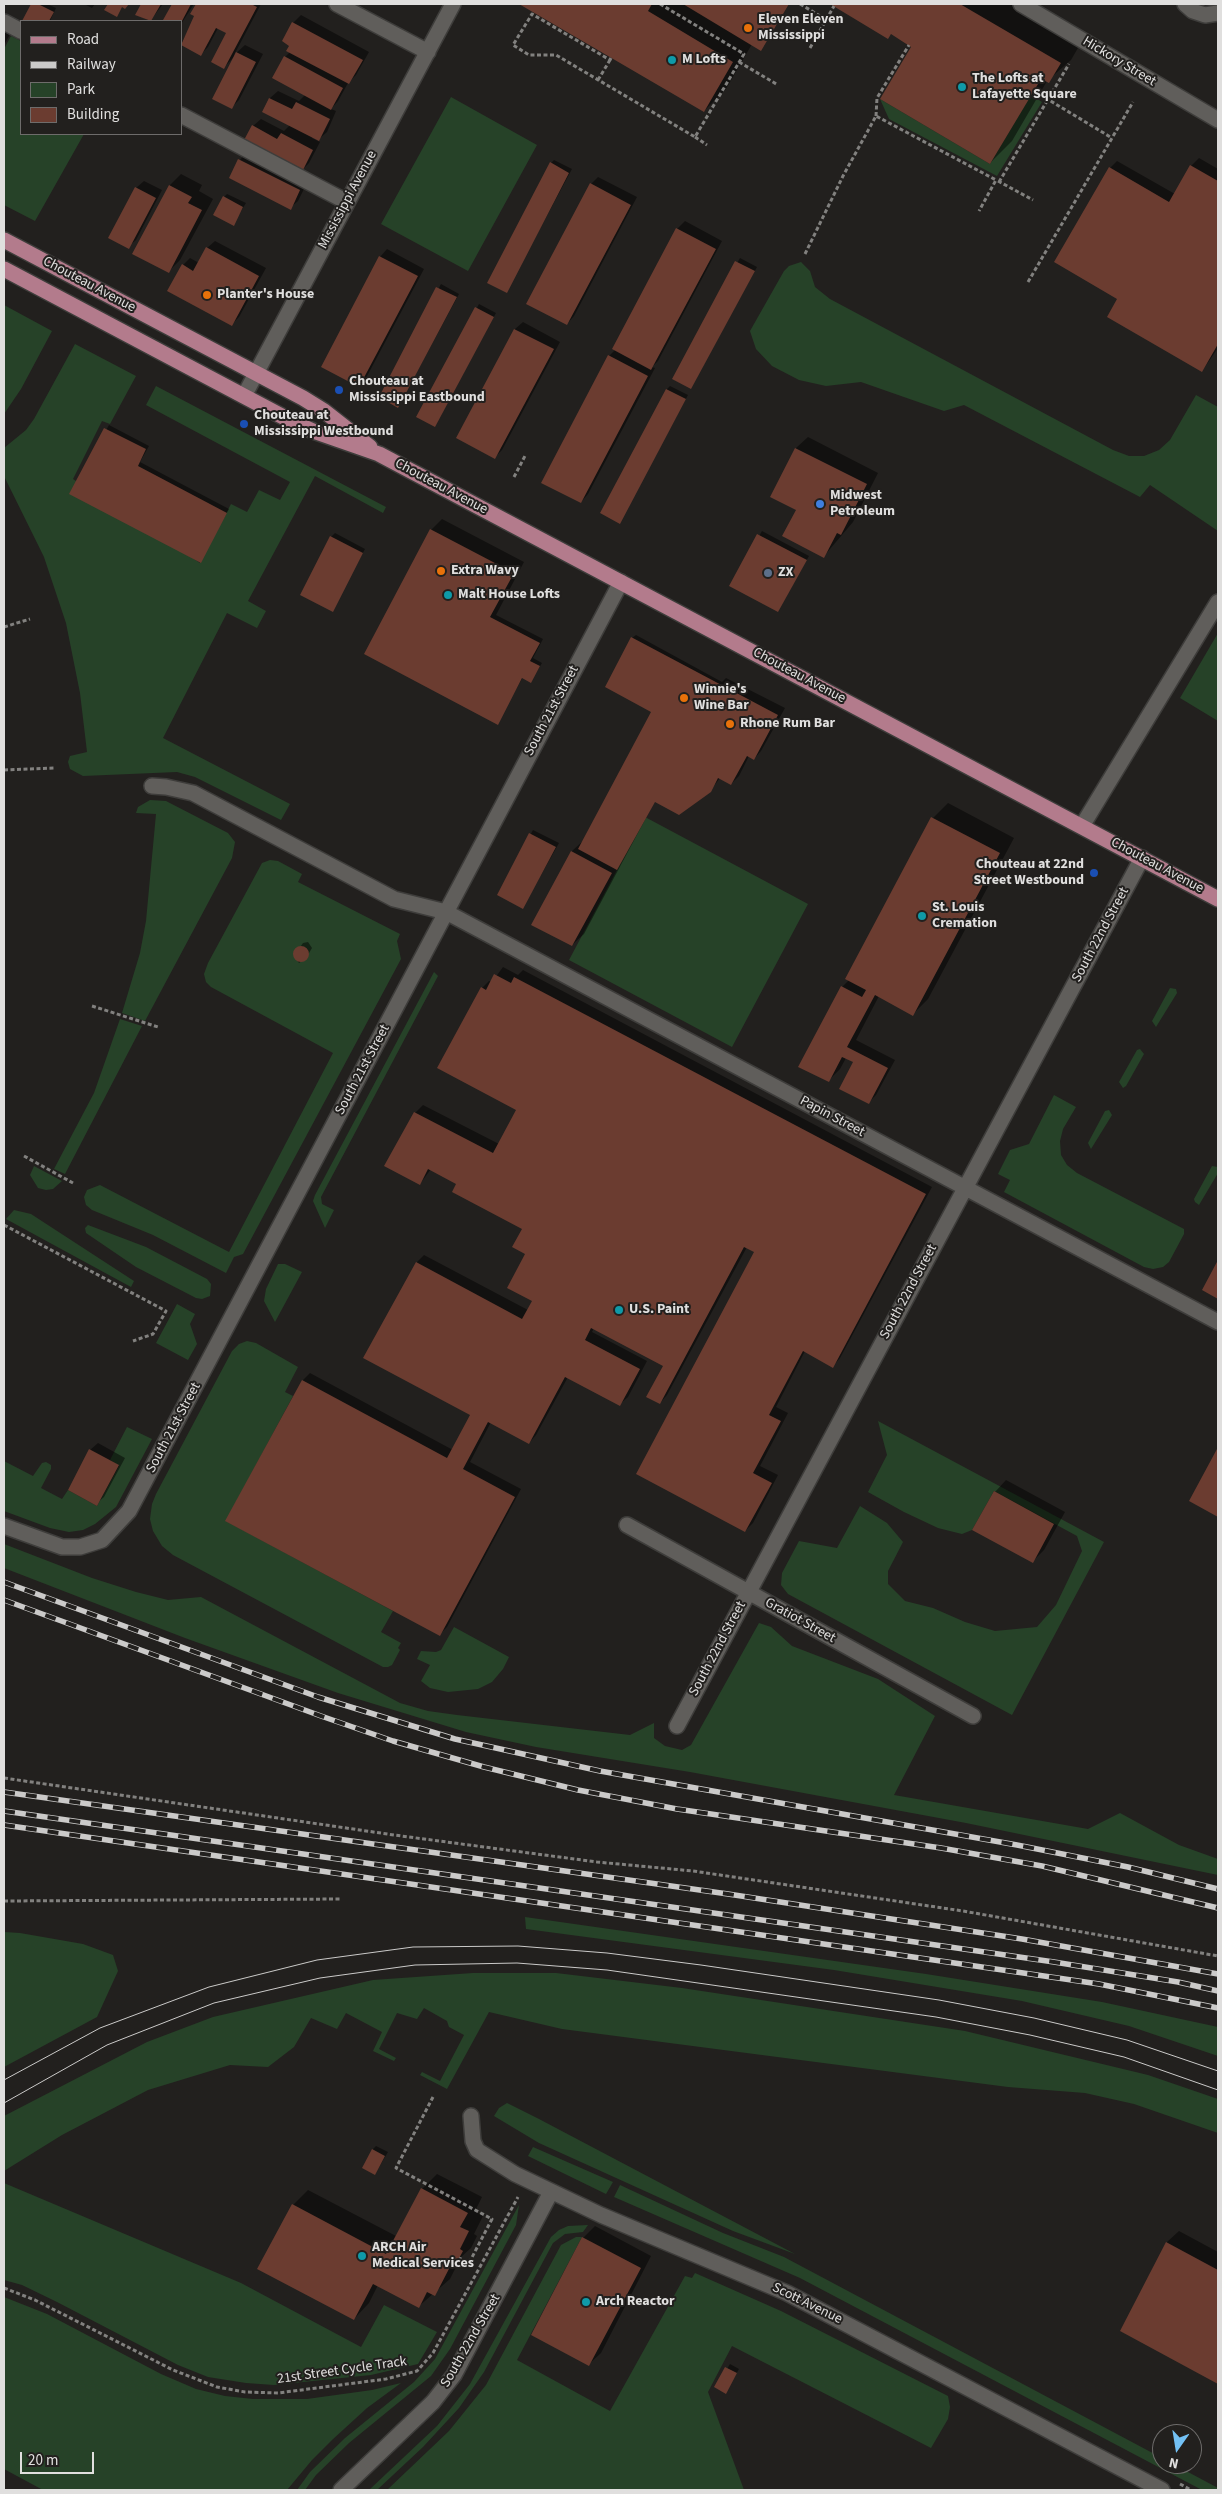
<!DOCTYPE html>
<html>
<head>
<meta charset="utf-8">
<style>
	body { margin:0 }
	#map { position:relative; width:1222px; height:2494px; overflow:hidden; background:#22201e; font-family:"Source Sans 3",sans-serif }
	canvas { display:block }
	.frame { position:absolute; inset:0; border:5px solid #e0dfde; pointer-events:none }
	.legend { position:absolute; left:20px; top:20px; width:162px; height:115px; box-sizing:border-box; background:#22201e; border:1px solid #6e6c6b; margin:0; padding:6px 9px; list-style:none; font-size:15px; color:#e0dfde }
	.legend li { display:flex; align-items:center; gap:10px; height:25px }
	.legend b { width:25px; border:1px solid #6e6c6b }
	.north { position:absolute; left:1152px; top:2424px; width:50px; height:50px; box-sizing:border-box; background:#22201e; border:1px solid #6e6c6b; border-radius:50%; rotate:193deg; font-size:14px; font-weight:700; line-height:20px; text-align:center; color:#e0dfde }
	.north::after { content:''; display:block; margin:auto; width:18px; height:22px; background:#73c1f5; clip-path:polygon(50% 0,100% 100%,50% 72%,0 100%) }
	.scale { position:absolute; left:20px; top:2452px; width:74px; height:22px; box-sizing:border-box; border:2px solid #e0dfde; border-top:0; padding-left:6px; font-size:15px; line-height:18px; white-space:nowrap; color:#e0dfde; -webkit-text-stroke:4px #22201e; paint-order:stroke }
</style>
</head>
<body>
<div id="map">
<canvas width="1222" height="2494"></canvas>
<div class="frame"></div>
<ul class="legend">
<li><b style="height:6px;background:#b37b8c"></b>Road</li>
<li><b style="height:6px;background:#cbcac9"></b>Railway</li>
<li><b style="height:14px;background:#264228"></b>Park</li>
<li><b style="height:14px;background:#6b3c30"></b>Building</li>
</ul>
<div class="north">N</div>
<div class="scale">20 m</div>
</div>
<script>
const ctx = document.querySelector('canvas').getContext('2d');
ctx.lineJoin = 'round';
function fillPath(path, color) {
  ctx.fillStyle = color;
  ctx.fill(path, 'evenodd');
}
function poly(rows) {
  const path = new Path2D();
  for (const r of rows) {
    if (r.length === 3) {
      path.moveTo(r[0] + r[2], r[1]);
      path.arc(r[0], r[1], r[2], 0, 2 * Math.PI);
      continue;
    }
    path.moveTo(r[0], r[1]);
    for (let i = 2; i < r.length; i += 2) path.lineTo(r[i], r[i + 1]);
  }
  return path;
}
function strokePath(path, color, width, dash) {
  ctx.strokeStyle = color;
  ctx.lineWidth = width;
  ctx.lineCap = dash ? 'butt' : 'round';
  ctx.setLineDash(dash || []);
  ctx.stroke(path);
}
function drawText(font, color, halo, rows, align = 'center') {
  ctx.font = font + ' "Source Sans 3",sans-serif';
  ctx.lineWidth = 4;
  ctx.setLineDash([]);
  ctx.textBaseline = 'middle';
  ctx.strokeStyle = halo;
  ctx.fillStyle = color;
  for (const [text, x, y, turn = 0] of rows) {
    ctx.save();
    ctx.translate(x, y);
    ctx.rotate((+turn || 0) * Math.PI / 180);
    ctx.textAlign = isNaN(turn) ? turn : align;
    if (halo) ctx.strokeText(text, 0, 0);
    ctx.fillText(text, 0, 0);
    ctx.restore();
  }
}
fillPath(poly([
	[11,36,21,41,21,134,84,134,35,221,4,205,4,49],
	[1031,95,1042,102,997,176,889,119,880,99,990,164],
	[451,97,537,145,468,271,381,224],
	[801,262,810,271,815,287,830,299,1113,450,1129,456,1144,456,1159,450,1170,440,1196,395,1218,407,1218,531,1150,485,1140,497,964,405,944,411,861,382,826,386,799,380,772,366,756,349,750,331,784,271,789,266],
	[4,305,52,331,21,389,4,414],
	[75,344,136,376,110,424,102,421,73,479,200,563,231,504,247,512,259,490,280,500,290,482,146,405,156,386,386,507,383,513,315,476,248,601,266,611,257,628,227,613,163,738,290,804,281,820,195,777,177,772,83,776,70,769,68,762,70,756,87,752,80,693,66,623,44,557,4,476,4,448,26,430,34,419],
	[1218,633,1218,721,1180,698],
	[150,800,166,801,228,833,235,842,232,858,145,1021,122,1013,140,953,146,921,156,814,136,813,138,807],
	[645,817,808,904,732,1047,569,960],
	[270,860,278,861,302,874,298,882,400,934,397,941,401,959,243,1254,234,1257,226,1273,153,1235,92,1210,86,1205,84,1197,87,1190,100,1185,229,1252,333,1053,211,987,206,982,204,974,208,963,262,863],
	[434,972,438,976,321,1197,322,1204,334,1210,325,1228,313,1201,315,1195],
	[1170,988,1176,989,1177,993,1156,1027,1152,1021],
	[120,1019,142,1026,65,1174,54,1169,94,1093],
	[1140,1049,1144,1054,1126,1086,1123,1088,1119,1082,1137,1050],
	[1054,1095,1076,1107,1063,1129,1060,1141,1061,1155,1067,1165,1077,1173,1184,1229,1184,1234,1169,1262,1163,1267,1153,1269,1144,1267,1004,1192,1010,1180,998,1174,1010,1150,1029,1144],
	[1109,1110,1112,1115,1091,1149,1088,1143,1105,1111],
	[34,1166,62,1181,53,1189,46,1190,38,1188,30,1175],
	[1212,1166,1218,1167,1218,1173,1199,1205,1195,1202,1194,1199],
	[14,1210,31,1214,134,1281,131,1287,6,1219],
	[88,1225,146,1247,207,1279,211,1284,210,1296,202,1299,196,1298,136,1267,86,1233,85,1228],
	[278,1264,285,1264,302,1272,275,1322,264,1301,266,1289],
	[177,1304,195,1314,190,1324,197,1344,188,1360,156,1343],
	[247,1341,256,1343,298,1367,285,1392,293,1396,226,1521,393,1611,381,1632,401,1643,398,1648,400,1650,392,1665,388,1667,383,1667,173,1555,162,1546,153,1531,150,1519,152,1504,156,1494,232,1351,239,1344],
	[878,1421,1104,1542,1012,1715,788,1594,781,1585,782,1573,799,1541,837,1548,860,1506,887,1523,903,1542,888,1571,888,1584,905,1601,933,1608,965,1622,995,1631,1037,1627,1056,1605,1082,1551,1077,1536,994,1491,972,1530,962,1534,938,1528,904,1512,868,1492,887,1455],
	[127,1427,152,1439,116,1507,95,1524,83,1530,69,1532,50,1528,4,1511,4,1461,33,1476,42,1463,46,1462,51,1465,51,1469,41,1488,62,1499,68,1490,97,1506,119,1466,110,1460],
	[4,1544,92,1578,136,1592,168,1600,201,1597,400,1703,428,1711,457,1715,630,1735,654,1723,654,1738,665,1746,682,1750,691,1745,759,1623,771,1627,792,1646,878,1679,935,1716,894,1795,1088,1829,1120,1813,1179,1845,1218,1859,1218,1875,966,1823,690,1772,536,1747,466,1732,338,1693,185,1638,4,1568],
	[454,1627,509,1657,503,1669,492,1682,478,1689,448,1692,430,1688,421,1681,430,1665,417,1659,421,1651,436,1652,441,1650],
	[525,1917,926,1974,1102,2002,1218,2027,1218,2056,1129,2026,1022,2001,834,1970,526,1929],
	[4,1932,20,1933,83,1944,113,1955,118,1971,97,2017,4,2067],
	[473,1973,556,1973,682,1988,965,2031,1148,2075,1218,2099,1218,2133,1134,2104,1085,2093,1008,2087,562,2029,489,2012,447,2089,420,2075,422,2072,440,2081,464,2035,449,2027,447,2021,424,2008,417,2019,397,2013,379,2049,396,2058,394,2061,373,2051,382,2032,346,2013,337,2029,311,2018,294,2047,268,2067,230,2065,148,2090,62,2135,4,2171,4,2116,147,2042,213,2017,373,1980],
	[507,2103,539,2119,795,2254,733,2231,539,2143,494,2116,499,2108],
	[533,2147,613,2182,606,2194,528,2156],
	[4,2183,241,2283,361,2347,384,2305,437,2332,418,2364,371,2375,274,2385,246,2383,208,2377,178,2365,57,2302,22,2285,4,2280],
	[620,2185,723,2233,784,2257,1162,2458,1162,2464,1173,2464,1218,2488,1218,2490,1202,2490,800,2278,614,2197],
	[519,2205,516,2225,450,2349,431,2376,349,2443,316,2475,305,2490,297,2490,310,2472,345,2438,414,2382,435,2359],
	[588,2225,583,2232,565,2234,553,2243,484,2372,459,2408,423,2447,377,2490,369,2490,437,2426,470,2384,551,2237,559,2230,568,2226],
	[576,2237,582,2237,517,2360,610,2411,685,2276,692,2278,695,2273,781,2311,948,2396,950,2407,948,2419,931,2448,732,2346,708,2392,744,2490,387,2490,449,2431,486,2385,561,2245],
	[4,2297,47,2314,161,2374,196,2389,225,2396,253,2399,307,2399,372,2390,401,2383,367,2408,332,2440,312,2460,287,2490,43,2490,4,2469]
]), '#264228');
fillPath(poly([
	[32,4,47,4,56,8,50,21,23,21],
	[84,4,95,4,92,8],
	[142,4,163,4,150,21,136,14],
	[173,4,194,4,181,24,181,21,165,20],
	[197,4,261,4,234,55,245,45,263,54,239,100,231,108,234,57,224,67,227,32,218,28,208,47,201,54,181,44,196,16,192,14],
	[522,4,789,4,764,46,752,44,726,89,704,111],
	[832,4,1018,4,1082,41,1071,60,1047,81,1012,141,990,163,913,46,892,33,888,37],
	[301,15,369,52,356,75,348,83,338,101,331,109,336,111,327,132,319,139,313,136,312,138,320,142,309,163,302,170,253,126,261,119,284,131,290,125,264,111,270,98,278,91,299,101,305,95,285,57,290,52,293,23],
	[4,24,13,29,4,45],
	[247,152,307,183,298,201,290,208,230,178,240,160],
	[1199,158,1218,169,1218,348,1202,371,1119,298,1110,168,1117,161,1175,194,1191,166],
	[554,160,572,169,506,292,551,163],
	[181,174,202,185,199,191,213,199,180,260,168,272,134,253,170,185],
	[598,177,637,197,574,316,567,324,591,184],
	[144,181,162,190,136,240,128,247,136,188],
	[227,194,246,203,233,224,224,197],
	[685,221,722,241,658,361,652,367,655,368,588,494,581,502,609,356,616,349,614,348,677,229],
	[215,241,266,268,239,317,232,324,183,265,190,258,199,263,207,248],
	[387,249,424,269,366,378,359,385,380,257],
	[740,258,757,267,691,388,673,379],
	[441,284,459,294,398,407,380,397],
	[479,304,496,313,435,426,418,417],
	[523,322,560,342,502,450,495,457,458,437,515,329],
	[670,386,688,395,620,522,667,389],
	[109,425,149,446,140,462,229,509,200,561,71,494],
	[808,437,878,473,853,522,824,556,797,510,772,496,796,448],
	[442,519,524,562,496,615,543,639,533,658,542,663,531,681,523,677,497,723,431,530],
	[762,531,809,556,778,611,731,585],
	[335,533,365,549,332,610,331,537],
	[636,635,722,682,726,678,785,708,761,751,754,759,749,756,739,776,731,784,720,778,710,791,655,801,584,934,572,945,533,924,572,851,584,840,653,711,632,638],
	[948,803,1014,838,928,999,913,1014,879,996,856,1040,895,1060,876,1095,869,1102,854,1062,846,1058,840,1069,828,1081,842,987,849,980,933,818],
	[533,830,559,843,523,907,498,894],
	[308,942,312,948,306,958,299,963,294,956,303,943],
	[503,967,518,975,523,970,932,1187,840,1358,833,1366,805,1351,776,1407,788,1413,760,1466,778,1475,753,1523,745,1531,756,1252,747,1247,667,1395,660,1403,665,1366,594,1328,592,1332,647,1361,628,1397,620,1404,568,1377,536,1435,529,1443,491,1422,470,1462,521,1489,447,1627,440,1634,227,1520,303,1380,310,1373,453,1450,471,1415,365,1358,417,1262,424,1255,528,1310,533,1300,524,1229,457,1183,431,1169,420,1184,386,1165,415,1113,423,1105,499,1144,518,1109,482,988,489,981,492,982],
	[98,1443,125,1458,104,1497,96,1504,90,1450],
	[1218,1450,1218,1516,1190,1501],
	[1006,1480,1065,1512,1044,1550,1033,1561,995,1492],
	[376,2146,388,2152,375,2174,373,2149],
	[437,2174,482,2197,475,2211,483,2216,474,2234,477,2236,471,2248,461,2257,450,2279,418,2307,378,2285,369,2303,354,2319,293,2205,308,2190,396,2236,422,2189],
	[595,2226,651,2256,601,2353,589,2364,532,2335,583,2238],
	[1179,2231,1218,2252,1218,2382,1121,2331,1167,2242],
	[730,2364,739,2369,726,2392,716,2387]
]), '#0007');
fillPath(poly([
	[31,4,38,4,54,12,49,21,22,21],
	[108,4,129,4,125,9,122,7,117,17,104,10],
	[141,4,161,4,151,21,135,15],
	[172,4,191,4,182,21,163,20],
	[196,4,251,4,257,7,224,69,211,62,226,33,216,28,201,56,181,45,194,16,190,14],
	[519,4,652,4,648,11,733,62,704,112],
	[683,4,789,4,761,51],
	[830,4,960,4,1061,63,1049,83,1041,79,990,164,880,99,911,47,891,34,888,39],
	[292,22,363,60,349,84,286,51,289,46,282,41],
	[236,52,256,62,232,109,212,99],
	[284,56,343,88,331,110,272,78],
	[269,98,292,109,296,102,330,119,319,141,262,112],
	[252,125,277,139,281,133,313,150,302,172,243,142],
	[238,159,300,190,291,210,229,178],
	[550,162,569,173,507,293,487,283],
	[1190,165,1218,181,1218,344,1202,372,1107,317,1117,299,1054,262,1109,167,1169,202],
	[590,183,631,205,567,325,526,304],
	[169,185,192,197,188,203,202,210,169,273,132,254],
	[135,187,156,198,129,249,108,238],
	[223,196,243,207,234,226,213,215],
	[676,228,716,249,651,370,612,349],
	[206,247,259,276,232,326,167,291,182,264,193,271],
	[379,256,418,276,359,387,321,367],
	[735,261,755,271,691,389,672,379],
	[436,287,457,297,398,408,379,397],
	[475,307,494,317,435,427,416,417],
	[514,329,554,349,495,459,456,438],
	[608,355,648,376,581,503,541,483],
	[666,389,686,399,620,524,600,513],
	[104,428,146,449,138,466,227,513,201,563,69,494],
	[795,448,867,484,841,535,837,533,824,558,782,536,796,510,770,497],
	[430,529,514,573,490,617,540,643,530,661,540,666,531,683,522,678,498,725,364,654],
	[757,534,807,560,778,612,729,586],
	[330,536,363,553,333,612,300,595],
	[631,637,778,715,754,760,747,756,731,785,718,778,711,792,679,815,655,802,617,870,578,849,651,712,605,687],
	[931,817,1000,853,913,1016,875,995,847,1047,888,1068,869,1104,839,1089,853,1062,842,1057,829,1082,798,1067,841,986,862,997,866,990,845,979],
	[529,833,556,847,523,909,497,895],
	[571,851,612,873,572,946,531,925],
	[301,954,8],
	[494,974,511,983,514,977,926,1194,833,1368,803,1351,769,1415,781,1421,753,1473,772,1483,745,1532,636,1474,754,1252,744,1247,660,1404,646,1397,663,1366,591,1328,585,1340,640,1369,620,1406,565,1377,529,1444,488,1422,463,1469,515,1497,440,1636,225,1521,302,1380,447,1458,470,1415,363,1358,416,1262,522,1319,532,1301,507,1288,525,1254,512,1247,522,1229,452,1192,456,1184,428,1169,420,1185,384,1166,414,1112,493,1153,516,1110,437,1068,481,987,486,990],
	[1218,1260,1218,1299,1202,1290],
	[89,1449,119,1465,97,1506,68,1490],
	[1217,1449,1218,1450,1218,1517,1189,1501],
	[994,1491,1054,1524,1033,1563,972,1530],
	[372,2149,385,2156,375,2175,362,2168],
	[421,2188,468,2213,460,2227,469,2231,460,2249,463,2251,456,2264,452,2263,435,2296,427,2292,419,2308,373,2284,354,2320,257,2269,292,2204,386,2254],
	[582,2237,641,2268,589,2366,531,2335],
	[1166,2242,1218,2270,1218,2384,1120,2331],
	[725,2367,737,2373,726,2394,714,2387]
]), '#6b3c30');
const minor = poly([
	[337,4,428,52],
	[1021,4,1218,120],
	[1185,4,1193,11,1205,15,1218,13],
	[4,22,21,31],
	[181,115,347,202],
	[244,396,453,4],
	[152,786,166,787,193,793,394,899,446,912,1218,1322],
	[1082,826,1218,602],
	[627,1525,973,1716],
	[4,1526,62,1547,80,1547,102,1540,129,1511,621,582],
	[677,1726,1142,858],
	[471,2116,473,2141,477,2150,515,2174,601,2215,787,2293,1162,2490],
	[341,2490,433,2402,454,2375,551,2192]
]);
const major = poly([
	[4,240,303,398,324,411,370,447],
	[4,269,289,420,313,431,379,454,1218,899]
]);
strokePath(minor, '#3e3d3b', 18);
strokePath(major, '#3e3d3b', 18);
strokePath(poly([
	[800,4,827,20],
	[810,48,834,6],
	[611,58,610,60,532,14,513,45,529,55,556,55,695,137,744,54,660,4],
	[739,62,778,85],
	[598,80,610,60],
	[1034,91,1112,138],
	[876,116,877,98,909,45],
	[695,137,707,145],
	[998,181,1033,200],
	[999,182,1069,64],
	[805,254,843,176,876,116,996,180,979,211],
	[1028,282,1133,102],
	[514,477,526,454],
	[4,627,30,619],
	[4,770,54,768],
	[92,1006,158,1027],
	[24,1156,73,1183],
	[4,1225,166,1311,153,1334,133,1341],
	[4,1778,394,1835,597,1862,693,1871,963,1911,1218,1956],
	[4,1901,342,1899],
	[433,2097,396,2168,492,2219,469,2263,459,2258],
	[4,2288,35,2300,173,2370,217,2387,245,2392,278,2393,386,2379,417,2371,433,2353,518,2197],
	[1180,2484,1191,2490]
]), '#82817f', 3, [4, 2.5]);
strokePath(minor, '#605e5b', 15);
strokePath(major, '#b37b8c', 15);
strokePath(poly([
	[4,2080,100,2028,209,1987,317,1960,413,1947,518,1946,607,1953,701,1965,939,2000,1034,2018,1127,2040,1218,2071],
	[4,2103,107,2045,214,2003,320,1978,415,1965,517,1963,607,1970,936,2017,1030,2035,1124,2057,1218,2090]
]), '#cbcac9', 1);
const rail = poly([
	[4,1582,318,1697,455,1739,600,1771,1017,1845,1128,1867,1218,1889],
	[4,1600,321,1716,393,1741,484,1767,578,1790,677,1809,941,1848,1042,1866,1218,1908],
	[4,1792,728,1894,1022,1939,1218,1974],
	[4,1811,1054,1962,1178,1982,1218,1991],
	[4,1825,1099,1984,1218,2008]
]);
strokePath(rail, '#cbcac9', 5.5);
strokePath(rail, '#22201e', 4, [11]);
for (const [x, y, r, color] of [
	[748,28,5,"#e8710a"],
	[672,60,5,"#0f9aa8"],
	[962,87,5,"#0f9aa8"],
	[207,295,5,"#e8710a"],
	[339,390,5,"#1a4fb4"],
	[244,424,5,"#1a4fb4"],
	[820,504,5,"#3f7fe0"],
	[441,571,5,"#e8710a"],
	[768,573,5,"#5c6f8a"],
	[448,595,5,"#0f9aa8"],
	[684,698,5,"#e8710a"],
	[730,724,5,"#e8710a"],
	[1094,873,5,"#1a4fb4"],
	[922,916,5,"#0f9aa8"],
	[619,1310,5,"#0f9aa8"],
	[362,2256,5,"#0f9aa8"],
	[586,2302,5,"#0f9aa8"]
]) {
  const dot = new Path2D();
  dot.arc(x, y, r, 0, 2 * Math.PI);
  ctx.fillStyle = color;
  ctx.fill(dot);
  strokePath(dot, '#22201e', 2);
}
drawText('bold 14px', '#e0dfde', '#22201e', [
	["Eleven Eleven",758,20],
	["Mississippi",758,36],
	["M Lofts",682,60],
	["The Lofts at",972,79],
	["Lafayette Square",972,95],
	["Planter's House",217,295],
	["Chouteau at",349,382],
	["Mississippi Eastbound",349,398],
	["Chouteau at",254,416],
	["Mississippi Westbound",254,432],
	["Midwest",830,496],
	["Petroleum",830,512],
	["Extra Wavy",451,571],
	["ZX",778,573],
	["Malt House Lofts",458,595],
	["Winnie's",694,690],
	["Wine Bar",694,706],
	["Rhone Rum Bar",740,724],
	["Chouteau at 22nd",1084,865,"right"],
	["Street Westbound",1084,881,"right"],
	["St. Louis",932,908],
	["Cremation",932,924],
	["U.S. Paint",629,1310],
	["ARCH Air",372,2248],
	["Medical Services",372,2264],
	["Arch Reactor",596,2302]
], 'left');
drawText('14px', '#e0dfde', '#22201e', [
	["Hickory Street",1119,62,31],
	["Mississippi Avenue",348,200,-62],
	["Chouteau Avenue",89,285,28],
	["Chouteau Avenue",441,487,28],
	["Chouteau Avenue",799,676,28],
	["South 21st Street",552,711,-62],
	["Chouteau Avenue",1157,866,28],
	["South 22nd Street",1101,935,-62],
	["South 21st Street",363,1070,-62],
	["Papin Street",832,1117,28],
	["South 22nd Street",909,1292,-62],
	["South 21st Street",174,1428,-62],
	["Gratiot Street",800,1621,29],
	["South 22nd Street",718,1649,-62],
	["Scott Avenue",807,2304,26],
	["South 22nd Street",471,2341,-60],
	["21st Street Cycle Track",342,2371,-8]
]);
</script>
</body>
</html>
